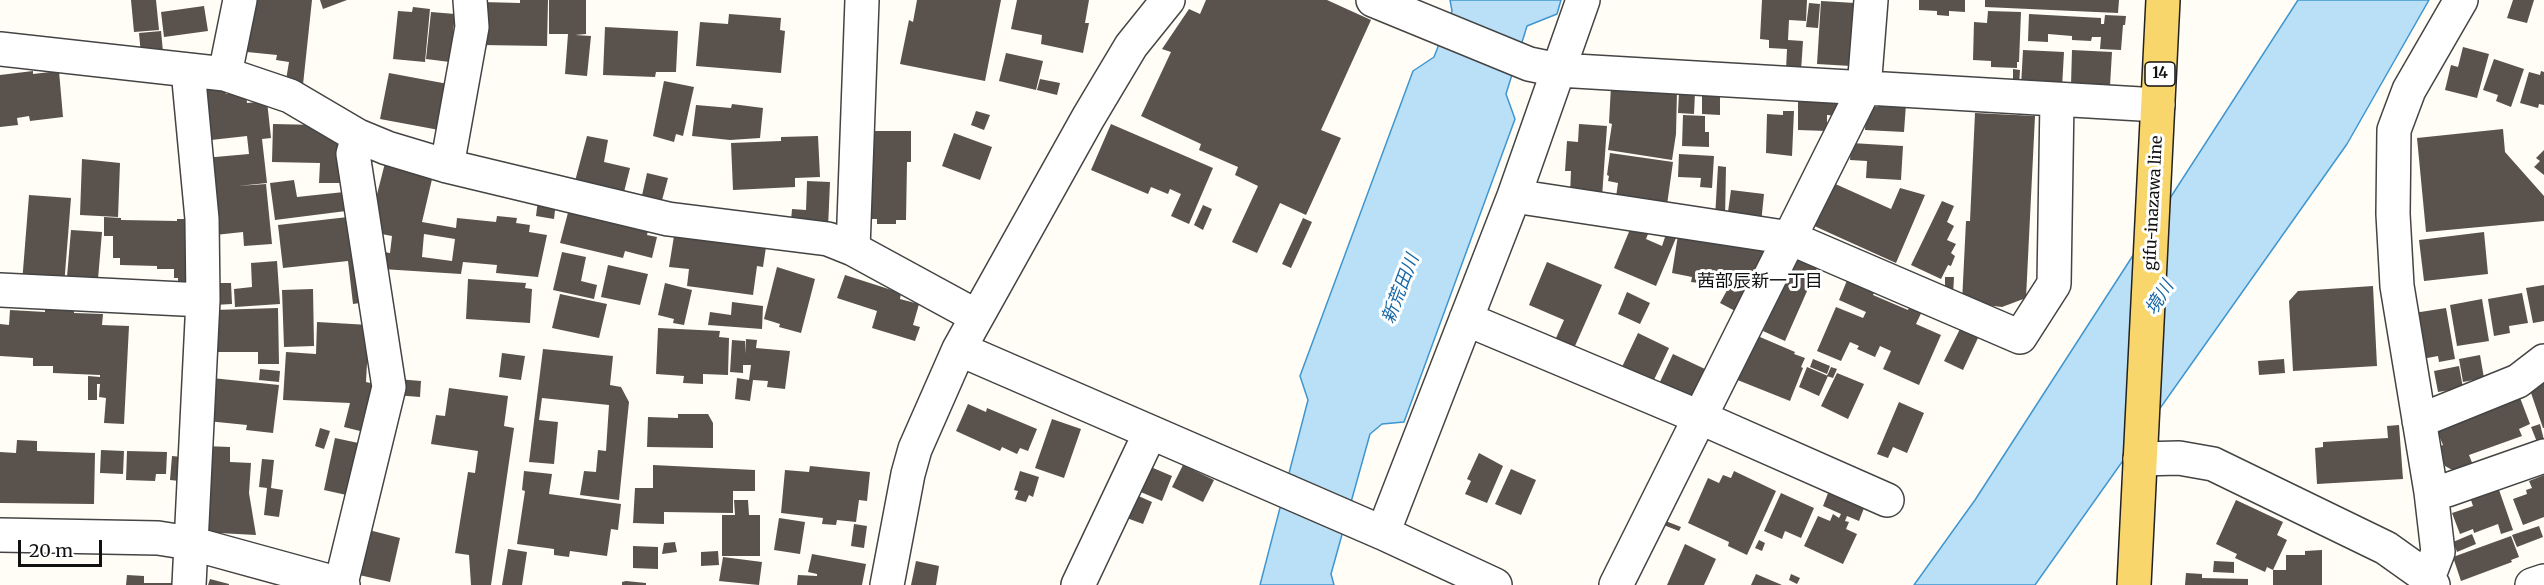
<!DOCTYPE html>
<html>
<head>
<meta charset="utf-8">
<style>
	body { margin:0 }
	#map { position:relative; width:2544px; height:585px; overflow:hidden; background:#fffdf5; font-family:Merriweather,serif }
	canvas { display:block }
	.scale { position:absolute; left:18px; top:540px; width:84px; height:27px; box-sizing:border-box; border:3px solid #111; border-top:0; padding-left:8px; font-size:18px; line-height:21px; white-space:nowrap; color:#111; -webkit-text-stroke:4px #fff; paint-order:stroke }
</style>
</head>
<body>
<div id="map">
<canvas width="2544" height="585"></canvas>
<div class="scale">20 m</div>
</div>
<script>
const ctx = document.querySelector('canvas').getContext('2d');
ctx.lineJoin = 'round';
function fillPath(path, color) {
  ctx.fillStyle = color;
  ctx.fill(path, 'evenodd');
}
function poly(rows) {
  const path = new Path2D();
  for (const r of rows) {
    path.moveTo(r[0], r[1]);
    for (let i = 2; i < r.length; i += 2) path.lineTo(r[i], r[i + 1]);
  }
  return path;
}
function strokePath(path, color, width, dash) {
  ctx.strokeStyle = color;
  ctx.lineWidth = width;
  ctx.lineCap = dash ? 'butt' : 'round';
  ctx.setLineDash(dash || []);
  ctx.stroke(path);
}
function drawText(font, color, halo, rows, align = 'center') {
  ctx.font = font + ' Merriweather,"Noto Sans JP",serif';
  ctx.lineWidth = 6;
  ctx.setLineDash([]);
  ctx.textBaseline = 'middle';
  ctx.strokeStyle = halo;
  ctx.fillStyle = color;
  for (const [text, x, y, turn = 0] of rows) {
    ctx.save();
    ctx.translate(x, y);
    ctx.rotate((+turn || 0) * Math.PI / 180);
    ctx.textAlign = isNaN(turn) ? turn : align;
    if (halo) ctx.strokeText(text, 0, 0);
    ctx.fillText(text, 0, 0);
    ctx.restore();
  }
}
const water = poly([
	[1450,0,1561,0,1557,14,1527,26,1506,94,1515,119,1404,422,1382,424,1370,434,1331,574,1334,585,1260,585,1308,400,1300,376,1413,71,1434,57,1452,11,1450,0],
	[2298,0,2429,0,2347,144,2035,585,1914,585,1975,500,2298,0]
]);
fillPath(water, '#b9e0f7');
strokePath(water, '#3f96cf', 1.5);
fillPath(poly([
	[131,0,156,0,159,30,134,32],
	[253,0,312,0,302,94,285,86,289,62,276,60,277,55,247,52],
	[320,0,347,0,323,9],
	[520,0,548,0,547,46,481,45,482,2,520,3],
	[549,0,586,0,586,34,575,35,591,36,587,76,565,74,568,34,549,34],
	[917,0,1001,0,985,81,900,64,909,20,913,22],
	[1017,0,1089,0,1085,23,1089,23,1083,53,1041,44,1042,35,1011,29],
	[1206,0,1327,0,1371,20,1321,130,1341,138,1306,215,1280,203,1257,253,1232,242,1258,186,1235,175,1238,167,1199,150,1201,144,1141,116,1171,52,1162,49,1189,9,1200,14],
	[1762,0,1807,0,1806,21,1789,20,1788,40,1803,41,1801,71,1786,70,1787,49,1769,48,1769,40,1760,39],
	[1919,0,1965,0,1965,12,1949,11,1949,16,1937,15,1937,11,1919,10],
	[1985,0,2119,0,2118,13,1985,7],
	[2513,0,2534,0,2527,23,2507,18],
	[1821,1,1855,3,1851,66,1817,64],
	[1809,3,1820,4,1818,28,1806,27],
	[204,6,208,31,164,37,161,12],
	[413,7,430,9,425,62,393,59,398,11,412,12],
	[1988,11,2021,12,2019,62,2017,62,2017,68,1991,67,1991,61,1973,60,1974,22,1987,23],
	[431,12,455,14,450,62,426,59],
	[729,14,781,18,780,30,785,31,781,73,696,66,700,22,728,24],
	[2029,14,2101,18,2101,24,2104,24,2105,15,2126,16,2125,25,2123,25,2121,50,2100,49,2101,37,2092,37,2091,41,2072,40,2072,36,2048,34,2048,42,2028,41],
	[605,27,678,31,676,72,656,72,655,77,603,75],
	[161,31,163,52,141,55,139,33],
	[2463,47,2489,54,2477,98,2445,90,2451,65,2458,67],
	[2023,50,2064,52,2062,88,2021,86],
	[2072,50,2112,52,2110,86,2071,85],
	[1006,53,1043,61,1036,90,999,81],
	[2494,59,2524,69,2511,107,2496,101,2498,95,2483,90],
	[2013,69,2020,70,2019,86,2009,86,2010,79,2013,79],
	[33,71,33,74,59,71,63,117,30,121,29,116,17,118,18,125,0,127,0,75],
	[2541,71,2544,72,2544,105,2539,104,2538,108,2520,103,2529,72,2540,75],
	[389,73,448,84,439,130,380,119],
	[1040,79,1060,83,1057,95,1037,90],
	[664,81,694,87,683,136,676,134,674,142,653,136],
	[1611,86,1677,91,1676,134,1672,160,1608,150,1612,124,1609,123],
	[225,88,226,94,246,92,247,103,267,101,271,138,262,139,267,183,238,186,266,184,272,244,244,246,243,232,215,235,204,158,249,154,247,136,202,141,197,91],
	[1679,92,1695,92,1694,114,1678,113],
	[1702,94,1720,94,1720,115,1702,114],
	[1798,98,1840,99,1839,116,1827,115,1827,131,1798,130],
	[1878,102,1906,104,1904,132,1865,130,1866,113,1871,113,1872,107,1878,107],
	[732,104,763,108,760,138,730,140,692,136,696,105,731,108],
	[976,111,990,115,984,130,971,125],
	[1783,111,1794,111,1792,156,1766,153,1767,114,1783,115],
	[1975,113,2035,116,2026,298,2002,307,1962,302,1966,221,1970,221],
	[1683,115,1705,116,1705,132,1709,132,1709,147,1682,146],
	[273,124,317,125,326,130,325,137,337,137,337,157,341,157,340,183,319,183,320,163,272,162],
	[1111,124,1213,168,1189,224,1171,216,1181,194,1170,189,1168,194,1151,187,1148,194,1091,170],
	[1579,124,1607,126,1602,197,1570,195,1571,171,1565,171,1567,141,1578,142],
	[2503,129,2505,152,2544,196,2544,221,2426,232,2417,138],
	[873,131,911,131,911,162,907,162,906,220,896,220,896,224,877,224,877,219,871,219],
	[954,133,992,147,980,180,942,166],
	[587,136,608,140,604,162,630,168,623,196,574,185],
	[818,136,820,177,795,178,795,187,733,190,731,143,781,141,781,137],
	[1851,143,1903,146,1901,180,1866,178,1867,161,1850,160],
	[2544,150,2544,175,2534,167,2540,161,2536,158],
	[1610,153,1673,162,1667,205,1616,197,1618,183,1608,181,1609,176,1607,175],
	[1679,154,1714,156,1712,188,1700,187,1701,178,1678,177],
	[82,159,120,163,118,217,80,215],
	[385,163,433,175,422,222,456,228,457,218,496,222,497,216,517,218,516,223,530,225,529,232,547,235,538,277,496,273,497,265,463,262,461,274,382,269,384,252,390,253,392,236,376,233,372,214],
	[424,234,455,239,452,261,422,257],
	[1718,166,1726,167,1725,219,1715,218],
	[647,173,668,178,661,204,641,200],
	[294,180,297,197,344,192,346,211,275,220,270,183],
	[807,181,830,182,828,228,791,221,792,209,806,210],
	[1831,182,1891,209,1900,188,1925,195,1896,263,1812,225],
	[1731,190,1764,194,1761,223,1727,219],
	[29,195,71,198,64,286,22,283],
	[538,200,556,202,554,219,536,216],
	[1942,201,1954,206,1947,222,1954,226,1947,240,1956,244,1951,253,1955,256,1951,266,1948,265,1941,279,1911,265],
	[570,205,649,226,647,235,657,237,652,258,625,251,623,258,560,243],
	[1203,205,1212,209,1203,230,1194,225],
	[104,217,121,218,121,220,177,221,177,219,194,219,196,294,178,294,178,278,174,278,174,269,157,269,157,266,120,265,120,258,113,258,113,236,104,236],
	[348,217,367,302,353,304,348,261,283,268,278,225],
	[1303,218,1312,222,1291,268,1282,264],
	[1631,227,1648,234,1646,239,1662,246,1666,234,1676,238,1656,286,1614,268],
	[71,230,102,232,98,279,67,277],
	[2484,232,2488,274,2424,281,2419,240],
	[686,234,766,247,763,267,757,266,753,295,687,286,689,269,669,267,674,236,685,238],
	[1678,235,1763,250,1758,276,1739,313,1720,303,1731,283,1709,279,1708,284,1691,282,1692,277,1672,273],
	[562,252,586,257,581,281,597,285,594,299,553,290],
	[1796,257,1819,264,1785,341,1763,331],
	[277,261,280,304,235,307,234,289,252,287,251,263],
	[1547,262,1602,285,1571,355,1552,347,1564,320,1529,305],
	[608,265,648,274,640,305,601,297],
	[777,267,815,279,801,333,779,327,780,324,764,319],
	[845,275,901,293,900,299,919,304,913,325,920,327,915,341,872,328,877,311,837,298],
	[1945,277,1954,277,1953,296,1945,296],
	[1848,278,1875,290,1873,295,1908,310,1912,302,1924,307,1916,324,1941,335,1919,385,1883,369,1891,351,1880,346,1875,357,1857,349,1859,346,1850,342,1841,361,1817,351,1836,307,1863,318,1866,312,1839,300],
	[468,279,526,283,525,288,532,289,530,323,466,319],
	[214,283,231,283,232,304,214,305],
	[665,283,692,290,684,325,673,323,674,319,658,315],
	[2544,285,2544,321,2533,323,2526,288],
	[2373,286,2377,366,2293,371,2289,301,2298,291],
	[313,289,314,346,284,347,282,290],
	[1627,292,1650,303,1640,324,1618,314],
	[2522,293,2528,323,2509,326,2510,333,2494,336,2488,299],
	[560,294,607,304,599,338,552,328],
	[2482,299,2489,341,2457,346,2450,305],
	[732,302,763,306,762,329,708,325,710,312,731,315],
	[45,307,74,308,74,313,103,314,102,325,129,326,124,424,104,423,106,398,99,397,100,384,97,384,97,400,88,400,88,376,100,377,100,375,53,373,53,366,33,366,33,358,0,356,0,324,9,325,10,310,45,312],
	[278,308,279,364,258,364,258,352,215,352,214,310],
	[2446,308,2455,359,2439,362,2438,356,2422,359,2414,313],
	[317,322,369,325,366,382,379,385,368,433,344,427,350,403,283,400,286,352,316,354],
	[658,328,720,331,719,337,729,338,728,375,703,374,703,384,683,383,684,376,656,374],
	[1960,329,1978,338,1963,370,1944,361],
	[1638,333,1669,348,1653,382,1622,367],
	[1753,334,1795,352,1794,354,1805,358,1801,367,1803,368,1790,401,1735,379],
	[746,339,757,340,756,348,790,351,785,389,767,387,768,381,753,380,750,401,735,399,737,378,749,380,751,365,743,365,743,373,730,372,732,340,745,341,745,354],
	[543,349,613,356,610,385,621,387,629,402,619,500,580,495,584,471,596,472,598,450,606,451,609,405,542,398,539,420,558,422,554,464,529,462],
	[502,353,525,356,521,380,499,377],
	[1673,354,1705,369,1691,401,1658,386],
	[2480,355,2484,378,2463,382,2459,359],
	[1813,359,1830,366,1827,374,1810,367],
	[2284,359,2285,373,2259,375,2258,361],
	[2459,366,2463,388,2438,392,2434,371],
	[1807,367,1828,376,1819,396,1799,387],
	[1831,367,1837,369,1833,378,1827,376],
	[260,369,280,371,279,382,259,380],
	[1837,373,1864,384,1848,419,1821,406],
	[212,378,279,385,273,433,246,430,247,425,207,421],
	[397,379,421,381,420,397,395,395],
	[2544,380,2544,428,2543,428,2530,390,2537,388,2535,383],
	[449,388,508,396,504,426,514,428,491,585,471,585,469,555,455,553,468,472,475,473,478,451,431,444,436,415,445,416],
	[2519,395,2530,424,2519,429,2522,436,2469,455,2473,465,2456,472,2445,466,2438,447,2443,445,2437,431,2482,414,2496,408,2494,405],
	[1899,402,1924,413,1907,453,1893,447,1888,458,1877,454],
	[968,404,986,412,987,408,1037,429,1028,451,1020,448,1017,454,1002,447,1000,451,956,431],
	[678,414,708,414,713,423,713,448,647,447,648,417,678,418],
	[1052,419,1081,429,1064,478,1035,468],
	[2540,424,2544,440,2537,442,2531,427],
	[2399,425,2403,479,2317,484,2315,448,2323,447,2323,442,2388,438,2387,426],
	[320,428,330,431,324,449,315,446],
	[335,438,363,444,351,496,324,490],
	[17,440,37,441,37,451,95,453,94,504,0,503,0,452,16,453],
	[204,446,230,447,230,462,251,463,249,493,256,535,200,532],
	[101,450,124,451,123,474,100,473],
	[127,451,167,452,166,474,156,474,155,481,126,480],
	[1479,453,1503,466,1487,503,1465,494,1471,481,1467,479],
	[172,456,182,457,180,481,170,480],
	[262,459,274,460,271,488,283,490,279,517,264,515,267,488,259,487],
	[653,465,755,470,755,491,733,491,733,513,664,512,664,524,633,523,635,488,653,488],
	[1146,465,1172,476,1162,501,1136,490],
	[1183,465,1214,480,1203,502,1172,487],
	[810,466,870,472,867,501,859,500,856,522,837,520,836,525,822,524,823,518,781,513,785,470,809,472],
	[1511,469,1536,480,1521,515,1495,504],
	[524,471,552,474,549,494,621,504,618,530,611,529,607,556,570,551,569,557,554,555,554,549,517,544,525,491,522,490],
	[1020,471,1039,477,1033,497,1029,495,1026,502,1015,499,1018,491,1014,490],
	[1734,471,1776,491,1747,555,1728,546,1729,542,1688,523,1708,478,1719,483,1723,475,1731,478],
	[2544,475,2544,517,2523,525,2513,499,2527,494,2526,490,2532,488,2529,481],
	[2498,487,2513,530,2501,534,2498,524,2474,533,2473,529,2460,534,2452,513,2473,506,2470,497],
	[1830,488,1866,503,1859,521,1847,516,1845,521,1849,522,1846,529,1857,534,1843,564,1804,546,1818,516,1830,521,1833,514,1839,518,1841,514,1823,506],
	[1781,493,1814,508,1801,538,1785,531,1782,539,1764,531],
	[1134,494,1152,502,1143,524,1124,517],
	[734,500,748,500,749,515,760,515,760,556,722,556,722,515,735,515],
	[2236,500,2283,522,2277,535,2287,540,2273,570,2267,567,2265,572,2235,558,2237,554,2216,544],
	[779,518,805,522,800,554,774,550],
	[1663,520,1681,527,1679,531,1661,524],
	[854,524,867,526,864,548,851,546],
	[2539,526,2543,537,2517,547,2512,535],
	[369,530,400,538,390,582,359,575],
	[2472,534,2476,544,2457,552,2453,542],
	[2511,536,2519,557,2511,560,2512,562,2461,581,2453,557],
	[1759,540,1765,543,1762,551,1755,548],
	[675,542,677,552,662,554,664,543],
	[1685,544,1716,559,1704,585,1667,585],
	[633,546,658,547,658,569,633,568],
	[508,549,527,552,522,585,502,585],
	[2322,550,2322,585,2273,585,2273,570,2286,570,2286,555,2305,555,2305,551],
	[718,551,719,565,701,566,701,552],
	[812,554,866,564,862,585,797,585,798,575,817,576,817,574,808,572],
	[723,557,762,562,759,585,719,581],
	[916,561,939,566,936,585,911,585],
	[2214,561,2234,562,2234,573,2213,572],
	[2186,573,2202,574,2202,578,2248,579,2248,585,2185,585],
	[1756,574,1782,585,1751,585],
	[1791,574,1800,578,1797,584,1789,580],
	[127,575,144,576,144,583,172,583,172,585,126,585],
	[210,579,229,584,229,585,208,585],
	[626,581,646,583,646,585,622,585,622,582]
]), '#5a524d');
const minor = poly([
	[1373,0,1529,64,1558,70,2158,105],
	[0,49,225,74,290,96,358,136,387,148,447,166,668,219,828,239,853,249,976,316],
	[188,70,202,219,203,300,189,585],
	[225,74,240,0],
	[447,166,472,27,470,0],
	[1514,196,1790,238,2020,337,2054,284,2057,100],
	[853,249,862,0],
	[0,290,203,300],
	[1466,319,1699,417,1887,500],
	[959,349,1383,533,1495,585],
	[2419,421,2518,381,2544,361],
	[2140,459,2179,458,2213,464,2386,548,2428,578,2433,585],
	[2431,492,2447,490,2544,456],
	[1383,533,1514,196,1583,0],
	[0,535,158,538,190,543,343,585],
	[2428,578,2438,552,2431,492,2397,286,2393,214,2394,130,2409,90,2461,0],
	[341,584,389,387,353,154,358,136],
	[887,585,908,474,915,449,959,349,1088,118,1131,46,1168,0],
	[1078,585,1150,433],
	[1616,585,1864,89,1871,0],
	[2532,585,2544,581]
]);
const major = poly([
	[2134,585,2163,0]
]);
strokePath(minor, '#444', 36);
strokePath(major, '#222', 36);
strokePath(minor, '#fff', 33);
strokePath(major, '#f9d66b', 33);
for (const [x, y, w] of [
	[2160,74,30]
]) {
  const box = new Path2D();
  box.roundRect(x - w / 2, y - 12, w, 24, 4.5);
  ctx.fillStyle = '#fff';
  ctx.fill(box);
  strokePath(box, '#111', 1.5);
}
drawText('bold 15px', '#111', null, [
	["14",2160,74]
]);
drawText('16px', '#111', '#fff', [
	["gifu-inazawa line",2154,203,-87]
]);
drawText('18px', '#111', '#fff', [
	["茜部辰新一丁目",1760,282]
]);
drawText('italic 18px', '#1768a6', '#fff', [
	["新荒田川",1401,289,-69],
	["境川",2160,298,-58]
]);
</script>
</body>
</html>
